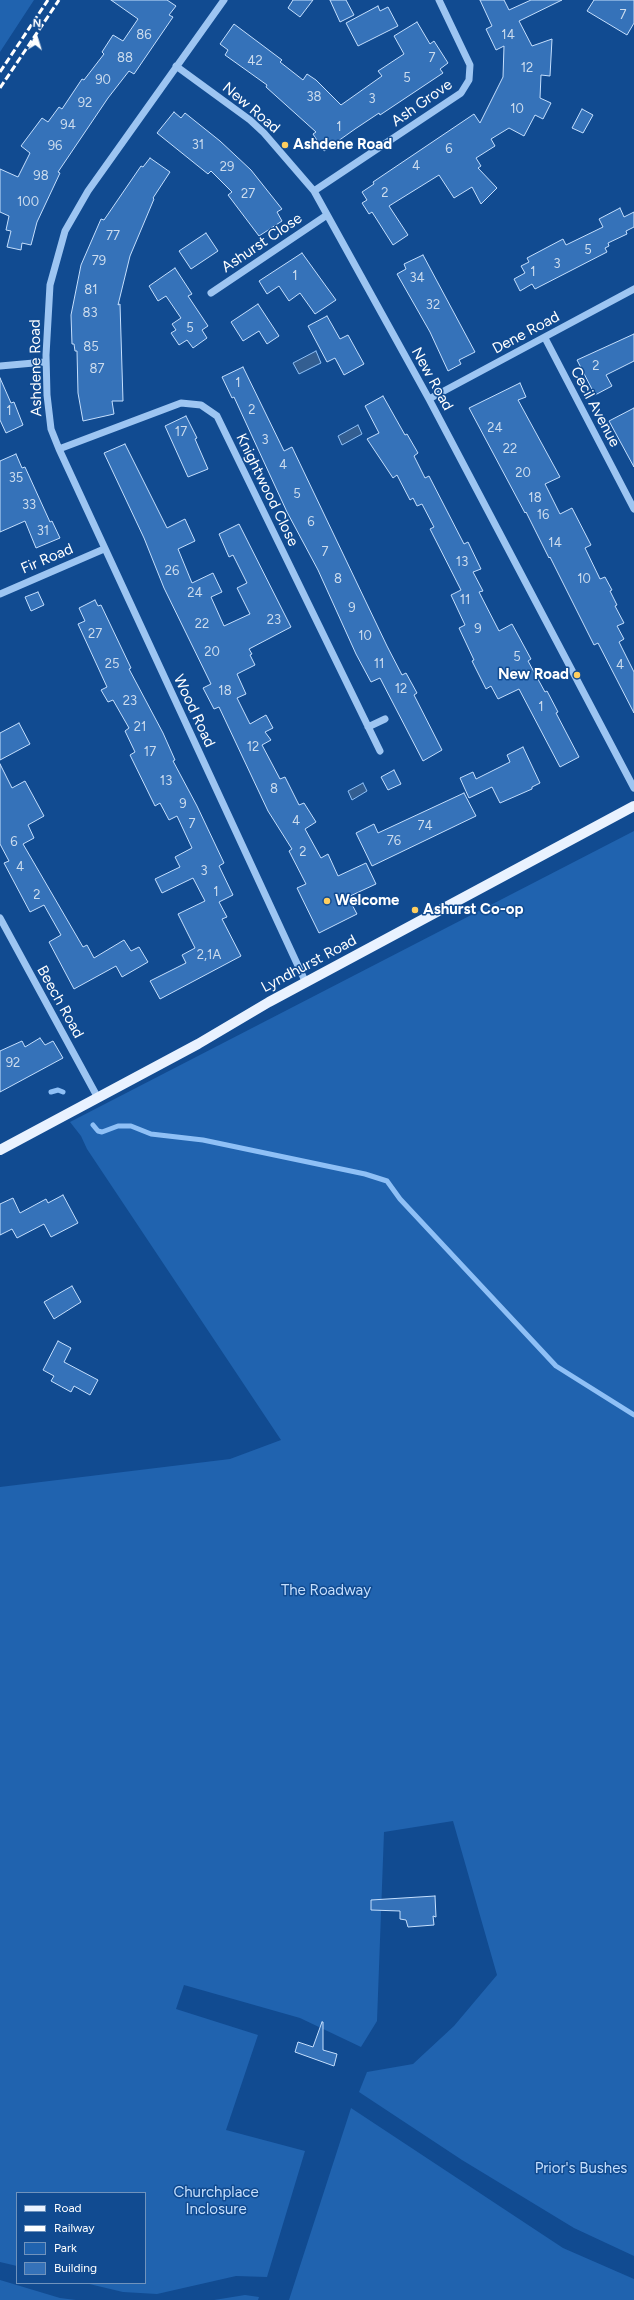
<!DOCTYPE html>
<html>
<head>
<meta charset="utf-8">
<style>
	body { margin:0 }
	#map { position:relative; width:634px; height:2300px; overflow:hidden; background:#114b91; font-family:Figtree,sans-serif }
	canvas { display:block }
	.legend { position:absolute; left:16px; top:2192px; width:130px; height:92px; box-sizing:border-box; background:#114b91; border:1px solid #7093bd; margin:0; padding:5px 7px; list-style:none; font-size:12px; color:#fff }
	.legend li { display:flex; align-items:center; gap:8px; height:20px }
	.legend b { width:20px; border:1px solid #7093bd }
	.north { position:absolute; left:16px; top:16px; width:40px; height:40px; -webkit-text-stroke:3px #114b91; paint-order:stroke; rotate:4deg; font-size:11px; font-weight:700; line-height:16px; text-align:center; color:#fff }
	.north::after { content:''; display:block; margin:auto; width:14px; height:18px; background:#fff; clip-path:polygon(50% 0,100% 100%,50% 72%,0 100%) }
</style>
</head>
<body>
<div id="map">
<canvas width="634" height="2300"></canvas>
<ul class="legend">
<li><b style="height:5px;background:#e9f2ff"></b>Road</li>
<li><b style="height:5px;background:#fff"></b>Railway</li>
<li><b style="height:11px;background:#2063af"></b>Park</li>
<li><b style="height:11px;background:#3572b9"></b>Building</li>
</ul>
<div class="north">N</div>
</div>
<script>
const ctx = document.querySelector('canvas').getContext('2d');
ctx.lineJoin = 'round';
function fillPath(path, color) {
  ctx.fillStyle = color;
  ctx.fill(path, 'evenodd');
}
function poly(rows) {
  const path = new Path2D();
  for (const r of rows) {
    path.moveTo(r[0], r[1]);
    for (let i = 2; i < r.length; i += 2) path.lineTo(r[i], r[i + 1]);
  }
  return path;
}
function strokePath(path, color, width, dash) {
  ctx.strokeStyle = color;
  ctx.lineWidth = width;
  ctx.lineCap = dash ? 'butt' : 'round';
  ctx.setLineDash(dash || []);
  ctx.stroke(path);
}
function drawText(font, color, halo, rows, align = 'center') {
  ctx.font = font + ' Figtree,sans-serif';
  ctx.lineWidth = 3;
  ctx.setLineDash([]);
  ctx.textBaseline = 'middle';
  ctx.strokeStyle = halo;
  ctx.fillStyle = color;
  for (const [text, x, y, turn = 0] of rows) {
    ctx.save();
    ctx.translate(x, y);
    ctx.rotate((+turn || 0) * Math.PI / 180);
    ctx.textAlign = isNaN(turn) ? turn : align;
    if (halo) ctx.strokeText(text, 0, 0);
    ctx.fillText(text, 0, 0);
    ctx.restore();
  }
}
fillPath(poly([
	[0,0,34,0,0,52],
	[634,831,634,2256,574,2228,462,2160,359,2092,367,2072,413,2064,454,2026,497,1975,453,1821,384,1832,377,2021,361,2047,300,2018,184,1985,176,2009,258,2035,226,2130,305,2151,267,2277,236,2276,157,2294,123,2292,85,2283,145,2283,145,2193,17,2193,17,2266,0,2262,0,1487,230,1459,281,1440,87,1149,81,1136,70,1122],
	[351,2108,563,2248,634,2279,634,2300,289,2300],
	[0,2280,60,2298,76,2300,0,2300],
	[245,2295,259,2297,258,2300,214,2300]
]), '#2063af');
const water = poly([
	[316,351,321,363,299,374,293,363,316,351],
	[358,425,362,434,342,445,338,436,358,425],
	[363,783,367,791,352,800,348,791,363,783]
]);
fillPath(water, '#335e91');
strokePath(water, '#8fc0f6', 1);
strokePath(poly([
	[51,1092,58,1090,63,1092],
	[93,1125,98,1131,102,1132,118,1126,131,1126,151,1134,203,1140,365,1174,387,1181,400,1199,556,1366,634,1415]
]), '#8fc0f6', 5);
const building = poly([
	[111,0,167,0,176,6,169,15,173,17,134,74,129,71,108,98,58,172,60,173,37,222,31,245,22,243,21,250,7,247,11,231,6,230,9,216,0,212,0,169,18,177,30,153,21,146,42,118,48,122,59,107,62,109,82,79,84,80,104,54,102,52,113,35,123,41,138,19,111,0],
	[293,0,313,0,300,17,288,8,293,0],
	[330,0,346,0,354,15,340,22,330,0],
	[480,0,504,0,509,10,531,0,562,0,519,21,532,46,552,39,550,76,541,75,540,98,551,103,543,119,535,115,524,136,509,128,491,139,495,146,476,158,481,166,478,168,497,188,481,204,472,187,454,198,439,175,389,206,408,235,393,245,372,212,369,214,362,203,367,200,362,192,374,184,373,182,474,114,480,123,503,77,504,46,496,50,486,29,492,26,480,0],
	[594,0,634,0,634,23,627,35,587,11,594,0],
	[378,6,380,11,388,7,398,26,358,46,346,23,378,6],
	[417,22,430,44,434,41,448,63,440,69,443,73,380,115,379,113,355,129,324,151,313,134,316,132,266,87,267,85,225,55,228,50,220,44,234,24,282,60,280,62,303,80,307,74,316,80,341,105,382,76,378,71,404,54,394,36,417,22],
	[582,109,593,115,583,133,572,128,582,109],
	[174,112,181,118,185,113,220,141,251,170,282,209,277,212,282,221,259,236,228,195,232,192,211,171,208,174,157,133,174,112],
	[150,158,170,172,153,198,154,199,130,256,118,305,120,304,123,401,112,401,114,414,83,421,78,393,77,351,75,351,74,344,72,344,71,315,81,265,101,219,104,220,141,166,143,167,150,158],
	[620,208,624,217,634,212,634,227,626,231,627,234,608,243,609,246,605,248,607,252,535,289,532,284,520,291,514,279,525,273,521,266,529,262,527,258,563,239,566,245,603,227,599,219,620,208],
	[206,233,218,251,191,269,179,251,206,233],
	[302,253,336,300,315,314,300,293,289,301,279,286,267,294,259,281,302,253],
	[423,255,475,352,459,360,461,364,448,371,430,332,397,274,406,269,404,264,423,255],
	[175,268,192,294,188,296,208,326,202,330,207,338,193,348,187,340,179,345,171,333,176,330,172,324,181,318,166,296,158,301,149,286,175,268],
	[258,304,279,336,267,344,259,331,243,341,231,322,258,304],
	[327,316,340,339,348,335,364,364,344,375,335,358,327,362,308,326,327,316],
	[634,334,634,361,606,375,612,386,595,395,577,360,634,334],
	[243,367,284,451,292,447,387,646,402,675,406,673,417,693,414,695,442,750,423,761,380,678,371,682,356,654,318,570,287,512,234,397,232,398,222,377,243,367],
	[0,378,11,403,14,402,23,425,6,433,0,420,0,378],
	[520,383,526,397,518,400,560,477,545,484,560,514,572,508,591,545,585,548,600,579,605,577,612,590,610,591,617,605,615,606,624,623,617,626,624,639,619,642,634,672,634,713,598,643,594,645,550,557,549,558,526,512,525,513,469,408,520,383],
	[383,396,405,435,407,434,418,453,414,456,425,478,429,476,464,544,468,542,481,569,473,572,483,591,479,592,499,631,512,624,531,659,528,661,545,692,547,691,558,712,556,713,579,757,560,767,519,689,498,699,491,686,486,689,472,661,474,660,459,628,465,625,451,595,461,590,430,529,434,527,422,504,417,506,413,498,410,500,397,475,393,478,367,439,379,433,365,406,383,396],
	[634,408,634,467,609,421,634,408],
	[186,416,197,438,195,439,208,469,188,477,165,426,186,416],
	[125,444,167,528,185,519,195,541,178,549,192,583,213,573,222,592,211,597,224,626,250,614,237,588,247,583,233,555,229,557,219,534,239,524,291,627,249,649,252,654,250,655,255,665,237,674,246,694,237,698,250,724,266,715,273,728,265,732,271,740,262,745,280,779,285,777,299,805,304,803,316,822,305,829,321,858,328,854,338,876,366,863,376,884,348,897,357,914,319,933,297,888,306,884,289,851,292,849,268,811,219,707,214,709,203,688,211,684,164,588,144,538,104,453,125,444],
	[16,454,22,468,25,467,50,522,52,521,60,538,36,548,25,521,0,532,0,461,16,454],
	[38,592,44,605,31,611,25,597,38,592],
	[95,600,98,606,101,605,131,668,129,669,163,733,175,760,173,761,197,806,224,863,219,866,233,895,219,902,227,917,222,919,241,956,160,999,150,981,186,963,182,955,195,948,178,914,205,901,193,878,162,893,155,879,180,867,175,857,192,848,177,816,169,820,160,803,155,806,130,755,135,752,125,731,129,728,113,700,108,702,101,690,107,687,78,624,85,621,79,608,95,600],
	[19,723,30,744,0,760,0,733,19,723],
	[523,747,540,783,532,787,532,789,500,803,492,787,469,798,460,778,473,772,476,779,510,762,507,755,523,747],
	[0,764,12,788,25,781,44,816,28,825,34,838,23,844,83,947,87,945,94,958,124,940,131,951,139,947,148,962,122,977,116,966,74,989,49,942,61,935,44,905,30,912,4,863,9,861,0,844,0,764],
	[394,770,401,784,388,790,381,777,394,770],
	[464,793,476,816,372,866,356,833,374,824,378,833,464,793],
	[40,1038,45,1045,53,1041,63,1058,0,1092,0,1051,22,1041,25,1047,40,1038],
	[63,1195,78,1223,51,1237,44,1224,17,1238,12,1229,0,1235,0,1204,13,1198,20,1213,46,1199,48,1203,63,1195],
	[72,1286,81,1302,54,1319,44,1302,72,1286],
	[58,1341,71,1348,64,1362,98,1380,90,1395,74,1386,71,1392,51,1381,54,1376,43,1370,58,1341],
	[435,1896,436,1917,433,1916,434,1925,408,1927,406,1920,400,1919,400,1911,371,1910,371,1900,435,1896],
	[322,2022,323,2022,323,2050,337,2054,334,2066,295,2052,298,2042,313,2047,322,2022]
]);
fillPath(building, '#3572b9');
strokePath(building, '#c5dffd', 1);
strokePath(poly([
	[224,0,88,191,65,231,50,285,46,355,47,395,51,429,59,449,306,983],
	[176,66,250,120,264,133,314,191,429,399,634,788],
	[314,191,461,93,469,80,470,65,439,0],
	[211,293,327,215],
	[545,338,634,509],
	[0,366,45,362],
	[429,399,634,289],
	[59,449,181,403,201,405,217,416,380,751],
	[0,594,104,549],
	[368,727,385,719],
	[0,918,98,1098]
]), '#9dc5f2', 7);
strokePath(poly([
	[0,1150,198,1044,269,1002,634,806]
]), '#e9f2ff', 10);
strokePath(poly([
	[0,72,48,0],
	[0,88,59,0]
]), '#fff', 3, [7, 3]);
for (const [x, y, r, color] of [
	[285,145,4,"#ffce5f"],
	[577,675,4,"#ffce5f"],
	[327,901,4,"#ffce5f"],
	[415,910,4,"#ffce5f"]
]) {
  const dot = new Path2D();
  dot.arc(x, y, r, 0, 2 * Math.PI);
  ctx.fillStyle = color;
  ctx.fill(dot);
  strokePath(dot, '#114b91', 1.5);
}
drawText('13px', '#ccdcee', null, [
	["7",623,15],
	["86",144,35],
	["14",508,35],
	["88",125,58],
	["7",432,58],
	["42",255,61],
	["12",527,68],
	["5",407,78],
	["90",103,80],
	["38",314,97],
	["3",372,99],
	["92",85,103],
	["10",517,109],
	["94",68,125],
	["1",339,127],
	["31",198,145],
	["96",55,146],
	["6",449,149],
	["4",416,166],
	["29",227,167],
	["98",41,176],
	["2",385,193],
	["27",248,194],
	["100",28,202],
	["77",113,236],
	["5",588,250],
	["79",99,261],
	["3",557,264],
	["1",533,272],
	["1",295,276],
	["34",417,278],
	["81",91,290],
	["32",433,305],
	["83",90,313],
	["5",190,328],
	["85",91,347],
	["2",596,366],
	["87",97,369],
	["1",238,383],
	["2",252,410],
	["1",9,411],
	["24",495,428],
	["17",181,432],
	["3",265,440],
	["22",510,449],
	["4",283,465],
	["20",523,473],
	["35",16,478],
	["5",297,494],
	["18",535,498],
	["33",29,505],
	["16",543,515],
	["6",311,522],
	["31",43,531],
	["14",555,543],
	["7",325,552],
	["13",462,562],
	["26",172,571],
	["8",338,579],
	["10",584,579],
	["24",195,593],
	["11",465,600],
	["9",352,608],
	["23",274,620],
	["22",202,624],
	["9",478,629],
	["27",95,634],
	["10",365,636],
	["20",212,652],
	["5",517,657],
	["25",112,664],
	["11",379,664],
	["4",620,665],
	["12",401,689],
	["18",225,691],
	["23",130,701],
	["1",541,707],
	["21",140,727],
	["12",253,747],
	["17",150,752],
	["13",166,781],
	["8",274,789],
	["9",183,804],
	["4",296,821],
	["7",192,824],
	["74",425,826],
	["76",394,841],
	["6",14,842],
	["2",303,852],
	["4",20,867],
	["3",204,871],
	["1",216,892],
	["2",37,895],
	["2,1A",209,955],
	["92",13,1063]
]);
drawText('15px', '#fff', '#114b91', [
	["Ash Grove",422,103,-35],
	["New Road",251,108,40],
	["Ashurst Close",262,243,-34],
	["Dene Road",526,333,-28],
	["Ashdene Road",36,368,-91],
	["New Road",432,379,61],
	["Cecil Avenue",595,407,62],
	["Knightwood Close",267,490,64],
	["Fir Road",47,559,-23],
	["Wood Road",194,711,65],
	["Lyndhurst Road",309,964,-28],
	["Beech Road",60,1002,61]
]);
drawText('bold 15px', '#fff', '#114b91', [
	["Ashdene Road",293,145],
	["New Road",569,675,"right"],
	["Welcome",335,901],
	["Ashurst Co-op",423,910]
], 'left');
drawText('15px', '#c5dffd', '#114b91', [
	["The Roadway",326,1591],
	["Prior's Bushes",581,2169],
	["Churchplace",216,2193],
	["Inclosure",216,2210]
]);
</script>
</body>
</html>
